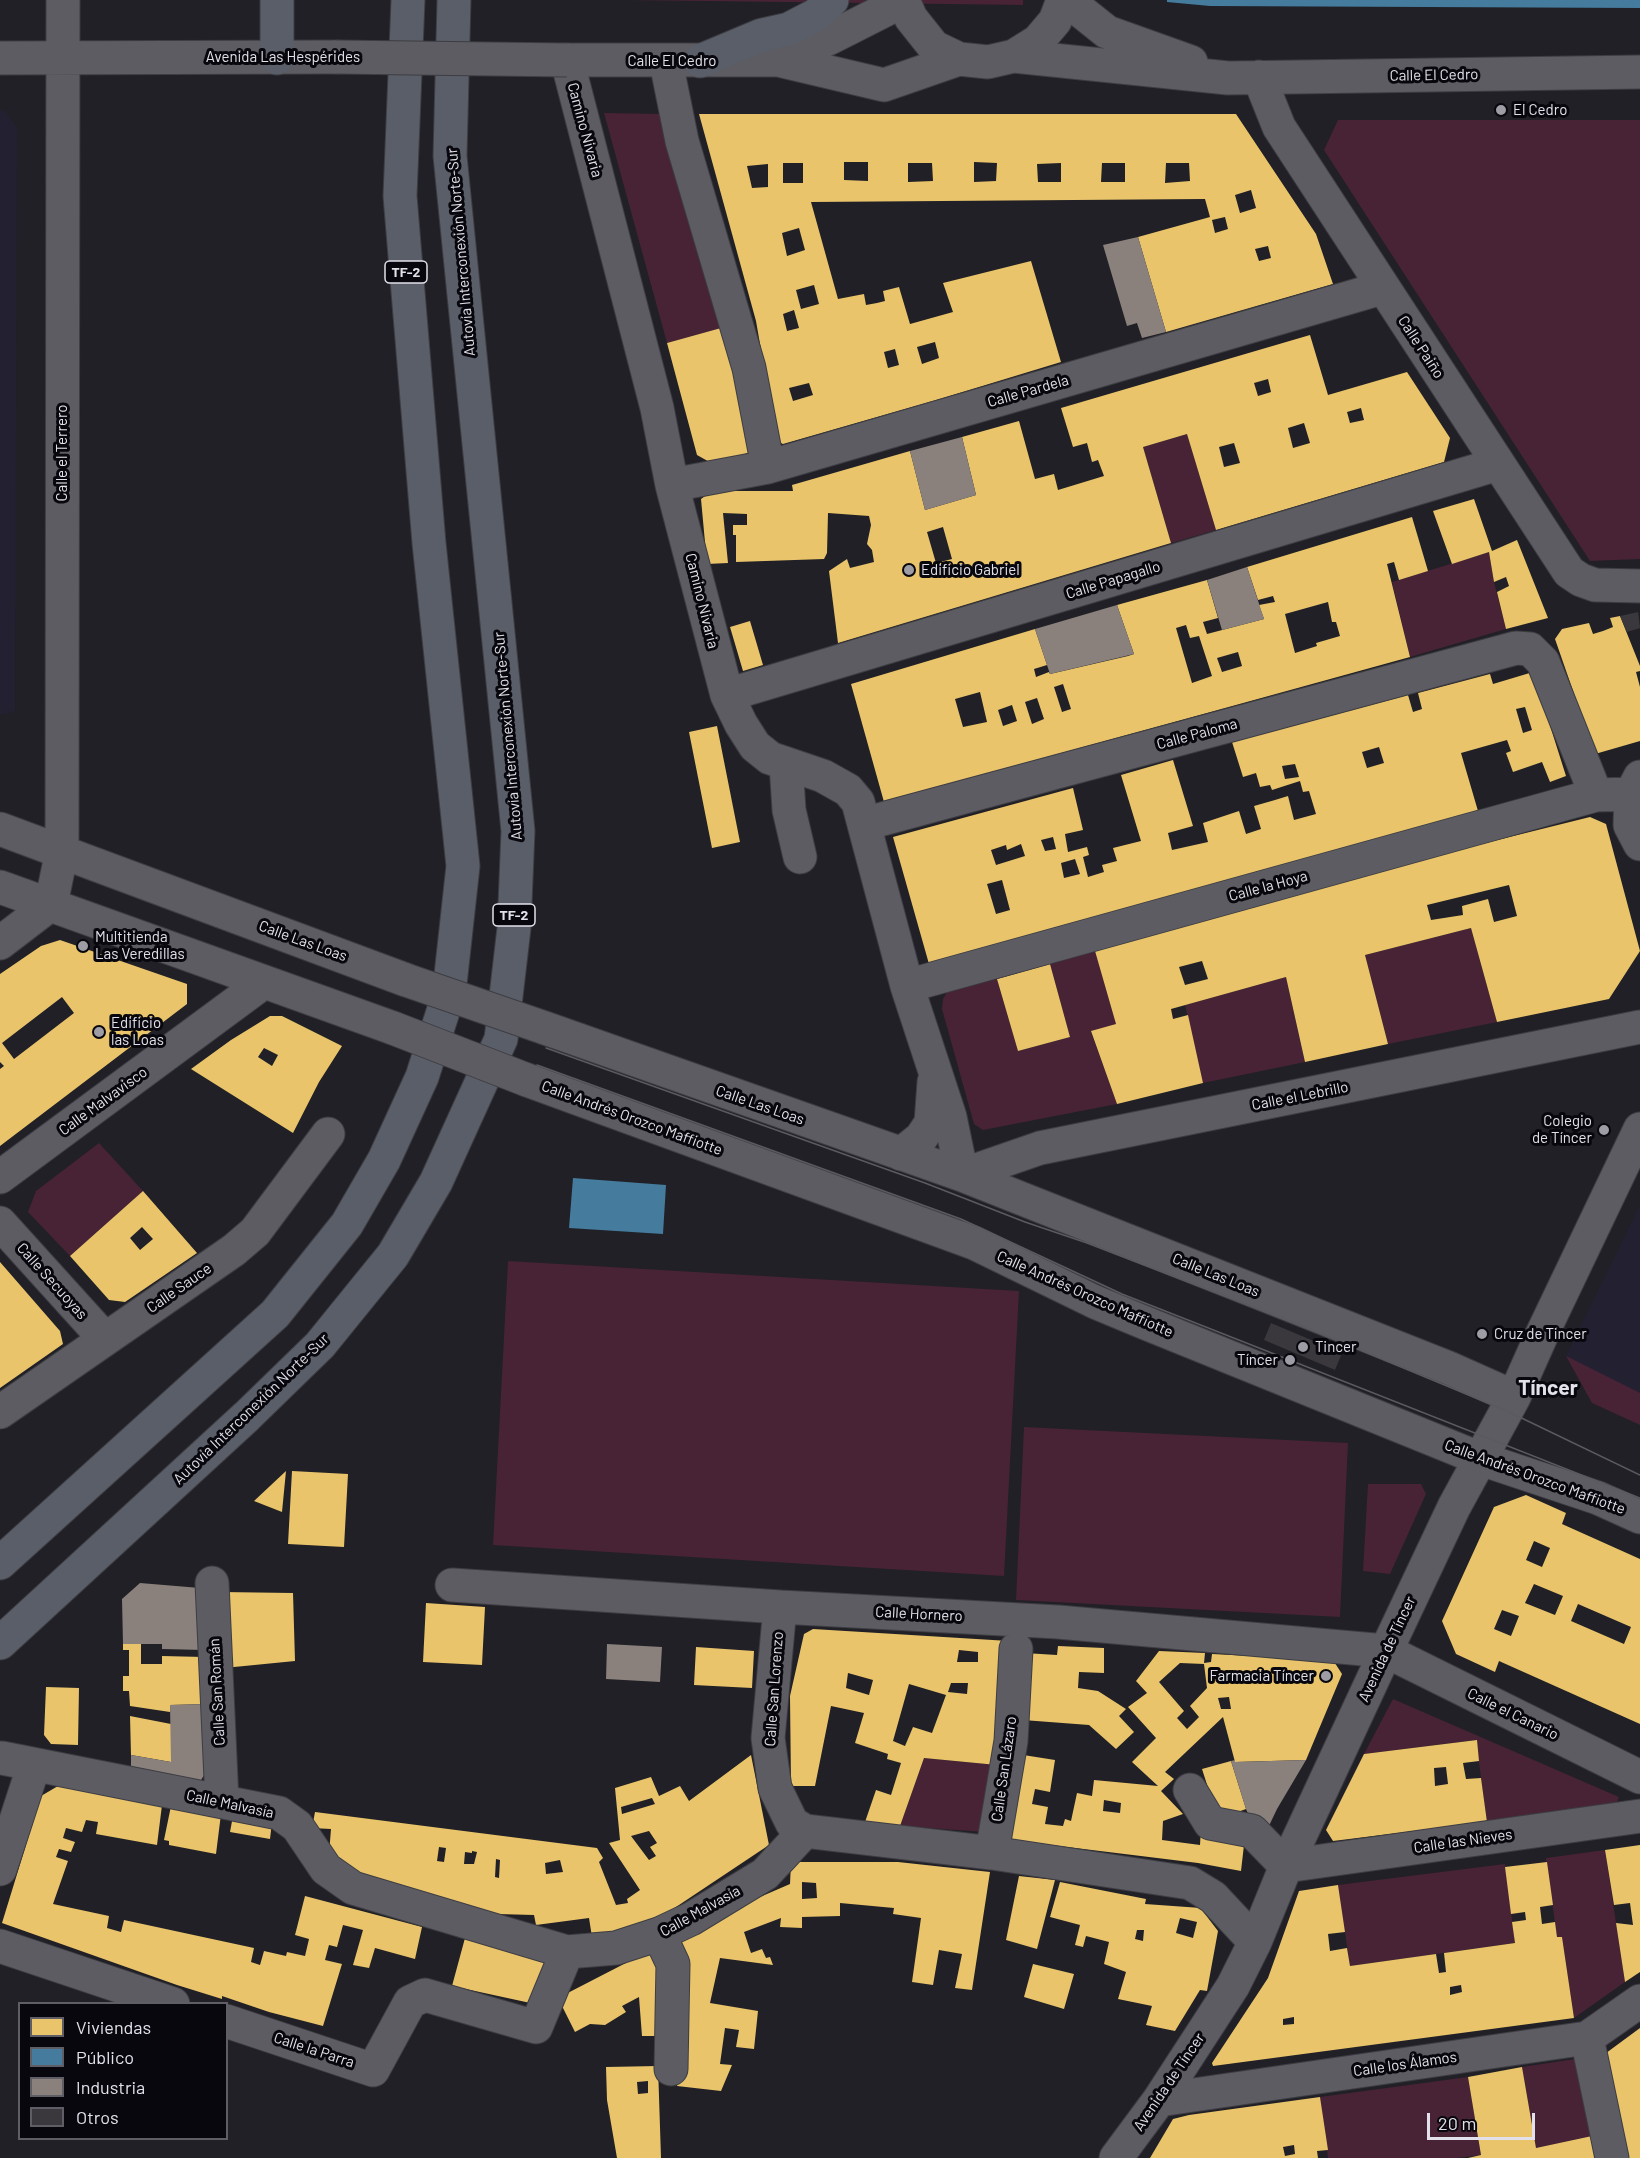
<!DOCTYPE html>
<html>
<head>
<meta charset="utf-8">
<style>
	body { margin:0 }
	#map { position:relative; width:1640px; height:2158px; overflow:hidden; background:#202026; font-family:Barlow,sans-serif }
	canvas { display:block }
	.legend { position:absolute; left:18px; top:2002px; width:210px; height:138px; box-sizing:border-box; background:#08070d; border:2px solid #5f5e66; margin:0; padding:8px 10px; list-style:none; font-size:18px; color:#e2e1eb }
	.legend li { display:flex; align-items:center; gap:12px; height:30px }
	.legend b { width:30px; border:2px solid #5f5e66 }
	.scale { position:absolute; left:1427px; top:2113px; width:108px; height:27px; box-sizing:border-box; border:3px solid #e2e1eb; border-top:0; padding-left:8px; font-size:18px; line-height:21px; white-space:nowrap; color:#e2e1eb; -webkit-text-stroke:4px #08070d; paint-order:stroke }
</style>
</head>
<body>
<div id="map">
<canvas width="1640" height="2158"></canvas>
<ul class="legend">
<li><b style="height:16px;background:#e9c46a"></b>Viviendas</li>
<li><b style="height:16px;background:#457b9d"></b>Público</li>
<li><b style="height:16px;background:#8a817c"></b>Industria</li>
<li><b style="height:16px;background:#3a383d"></b>Otros</li>
</ul>
<div class="scale">20 m</div>
</div>
<script>
const ctx = document.querySelector('canvas').getContext('2d');
ctx.lineJoin = 'round';
function fillPath(path, color) {
  ctx.fillStyle = color;
  ctx.fill(path, 'evenodd');
}
function poly(rows) {
  const path = new Path2D();
  for (const r of rows) {
    path.moveTo(r[0], r[1]);
    for (let i = 2; i < r.length; i += 2) path.lineTo(r[i], r[i + 1]);
  }
  return path;
}
function strokePath(path, color, width, dash) {
  ctx.strokeStyle = color;
  ctx.lineWidth = width;
  ctx.lineCap = dash ? 'butt' : 'round';
  ctx.setLineDash(dash || []);
  ctx.stroke(path);
}
function drawText(font, color, halo, rows, align = 'center') {
  ctx.font = font + ' Barlow,sans-serif';
  ctx.lineWidth = 6;
  ctx.setLineDash([]);
  ctx.textBaseline = 'middle';
  ctx.strokeStyle = halo;
  ctx.fillStyle = color;
  for (const [text, x, y, turn = 0] of rows) {
    ctx.save();
    ctx.translate(x, y);
    ctx.rotate((+turn || 0) * Math.PI / 180);
    ctx.textAlign = isNaN(turn) ? turn : align;
    if (halo) ctx.strokeText(text, 0, 0);
    ctx.fillText(text, 0, 0);
    ctx.restore();
  }
}
fillPath(poly([
	[0,111,5,111,17,128,15,711,0,715],
	[1640,1205,1640,1425,1592,1403,1566,1356]
]), '#232032');
fillPath(poly([
	[624,0,1023,0,1023,5],
	[604,113,661,114,721,328,667,343],
	[1338,120,1640,120,1640,559,1590,561,1324,150],
	[1187,434,1216,530,1171,543,1143,447],
	[1489,552,1494,582,1506,629,1410,657,1392,582],
	[1471,928,1497,1022,1388,1044,1365,955],
	[1095,951,1116,1024,1091,1032,1117,1104,983,1130,974,1124,942,1009,943,999,947,992,997,979,1018,1051,1070,1037,1050,964],
	[1286,977,1305,1062,1203,1083,1185,1005],
	[99,1143,143,1191,70,1256,28,1212,36,1191],
	[508,1261,1019,1291,1004,1576,493,1545],
	[1566,1356,1640,1393,1640,1425,1592,1403],
	[1024,1427,1348,1443,1340,1617,1016,1600],
	[1368,1484,1421,1484,1426,1494,1390,1574,1363,1571],
	[1393,1699,1619,1797,1617,1802,1487,1822,1476,1740,1364,1754],
	[924,1758,997,1765,985,1832,900,1826],
	[1605,1850,1625,1982,1574,2018,1562,1937,1557,1937,1546,1858],
	[1505,1864,1515,1943,1350,1966,1338,1885],
	[1575,2059,1592,2136,1536,2148,1522,2067],
	[1468,2077,1481,2155,1458,2158,1328,2158,1320,2097]
]), '#472335');
fillPath(poly([
	[699,114,1236,114,1316,234,1333,284,1166,332,1138,237,1210,217,1205,199,811,202,838,299,864,294,866,305,877,303,885,301,883,291,899,287,910,324,953,312,943,283,1031,261,1061,362,933,401,783,444,777,441,756,321],
	[844,162,868,162,868,181,844,180],
	[974,162,997,163,996,181,974,182],
	[783,163,803,163,803,183,783,183],
	[908,163,932,163,933,181,908,182],
	[1061,163,1061,182,1038,182,1037,164],
	[1102,163,1125,163,1125,182,1101,182],
	[1166,163,1189,163,1190,181,1165,183],
	[768,164,768,187,752,188,747,166],
	[1251,190,1256,208,1240,213,1235,195],
	[1225,217,1228,229,1215,233,1212,220],
	[799,228,805,250,787,256,782,233],
	[1268,246,1271,258,1259,261,1255,249],
	[814,285,819,304,801,309,796,290],
	[794,310,799,328,787,331,783,314],
	[935,342,939,358,922,364,917,347],
	[895,349,899,365,888,368,884,352],
	[809,383,813,395,793,401,789,388],
	[721,328,754,451,713,464,697,455,667,343],
	[1310,335,1328,395,1407,372,1450,438,1444,462,1216,530,1187,434,1143,447,1171,543,838,643,829,571,847,559,850,568,874,562,872,550,867,544,871,525,869,516,828,513,827,553,824,559,736,562,736,535,733,535,733,525,747,525,747,514,723,513,728,563,707,564,701,499,712,491,793,491,792,485,910,451,925,510,976,495,962,437,1019,421,1035,479,1054,474,1058,490,1104,476,1098,460,1092,462,1087,443,1073,447,1061,408],
	[1268,379,1271,392,1258,396,1254,383],
	[1361,408,1364,420,1350,423,1347,412],
	[1304,423,1310,443,1293,448,1288,428],
	[1234,443,1240,463,1224,467,1219,447],
	[943,527,952,559,936,563,927,532],
	[1474,499,1492,551,1517,540,1548,618,1506,629,1497,592,1509,586,1506,577,1494,582,1489,552,1452,564,1433,511],
	[1412,517,1428,571,1399,580,1394,562,1387,564,1410,657,884,802,851,684,1035,629,1047,665,1034,669,1036,677,1049,672,1050,674,1128,656,1134,654,1117,605,1207,580,1218,618,1203,622,1207,634,1264,619,1259,605,1275,602,1273,596,1258,600,1247,567],
	[1328,602,1332,622,1336,622,1340,636,1316,643,1317,646,1295,653,1285,614],
	[1186,625,1190,638,1199,636,1212,676,1192,683,1176,628],
	[1238,652,1242,666,1222,672,1217,658],
	[1063,684,1071,709,1062,712,1054,687],
	[980,692,987,722,963,727,955,699],
	[1037,698,1044,719,1032,724,1025,702],
	[1012,705,1017,721,1003,726,998,710],
	[1620,616,1640,666,1640,671,1636,672,1640,687,1640,741,1595,754,1555,639,1562,629,1589,623,1593,634,1603,631,1613,627,1610,618],
	[750,621,763,665,743,671,730,627],
	[1533,672,1566,776,1550,782,1542,762,1513,772,1506,753,1511,751,1507,740,1461,753,1478,811,929,964,893,837,1073,788,1083,830,1065,834,1068,852,1087,847,1089,855,1083,857,1088,877,1104,872,1102,865,1117,861,1113,848,1141,841,1121,775,1173,760,1193,826,1168,833,1172,850,1208,842,1203,823,1239,811,1246,834,1261,829,1254,806,1275,800,1288,796,1294,820,1316,814,1309,791,1303,792,1300,781,1272,790,1270,785,1260,787,1256,773,1243,777,1232,742,1408,695,1413,712,1422,709,1418,693,1490,674,1493,684],
	[1525,707,1532,730,1523,733,1516,709],
	[1379,747,1384,763,1367,768,1362,752],
	[1295,764,1299,777,1285,779,1282,766],
	[1053,837,1056,849,1045,851,1041,840],
	[1021,844,1025,856,996,865,991,850,1006,845,1007,850],
	[1075,859,1080,874,1064,878,1061,863],
	[1002,880,1010,910,996,914,987,884],
	[717,726,740,842,712,848,689,732],
	[1590,817,1606,824,1640,951,1609,999,1497,1022,1471,928,1365,955,1388,1044,1305,1062,1286,977,1171,1009,1173,1019,1188,1015,1203,1083,1117,1104,1091,1031,1116,1024,1095,951,1433,856],
	[1509,885,1517,916,1494,922,1488,899,1462,906,1463,915,1431,920,1427,905],
	[1202,961,1208,979,1185,985,1179,967],
	[60,940,187,984,187,1004,0,1146,0,1069,4,1066,0,1062,0,974,41,946],
	[62,997,74,1013,14,1059,2,1043],
	[1050,964,1070,1037,1018,1051,997,979],
	[270,1016,282,1016,342,1046,319,1082,293,1133,191,1069,231,1040],
	[264,1048,278,1055,272,1066,258,1057],
	[143,1191,197,1253,125,1302,109,1300,70,1256],
	[142,1227,153,1239,140,1250,130,1238],
	[0,1262,60,1331,63,1344,0,1388],
	[286,1471,282,1512,254,1501],
	[292,1471,348,1474,344,1547,288,1544],
	[1526,1495,1566,1513,1562,1524,1640,1559,1640,1724,1499,1661,1495,1672,1456,1654,1442,1621,1494,1507],
	[1534,1541,1550,1548,1542,1567,1526,1560],
	[1534,1584,1563,1596,1555,1615,1525,1603],
	[1578,1604,1631,1627,1624,1644,1571,1621],
	[1502,1610,1519,1616,1511,1636,1494,1629],
	[221,1592,293,1593,295,1661,224,1668],
	[426,1603,485,1607,482,1665,423,1662],
	[813,1629,1009,1641,997,1765,924,1758,900,1826,865,1822,876,1790,891,1795,901,1763,887,1759,888,1754,855,1743,864,1713,831,1706,815,1786,791,1786,790,1696,804,1634],
	[959,1650,978,1652,978,1662,957,1662],
	[848,1673,873,1680,869,1695,846,1688],
	[951,1683,968,1683,967,1694,948,1692],
	[909,1684,946,1695,932,1733,913,1727,905,1746,893,1741],
	[123,1644,141,1644,141,1664,162,1664,162,1656,204,1657,207,1704,170,1705,170,1712,130,1706,129,1691,123,1691,123,1676,129,1676,129,1650,123,1650],
	[1058,1646,1104,1648,1104,1673,1079,1672,1078,1688,1098,1691,1126,1709,1119,1716,1134,1732,1116,1749,1089,1725,1023,1720,1024,1653,1057,1655],
	[696,1647,754,1651,752,1688,694,1685],
	[1159,1651,1205,1653,1204,1663,1211,1662,1212,1654,1333,1660,1342,1674,1306,1760,1235,1762,1223,1717,1165,1772,1174,1779,1161,1791,1183,1814,1163,1821,1162,1840,1200,1845,1201,1828,1244,1845,1241,1871,1198,1863,1002,1839,1017,1754,1055,1760,1050,1792,1035,1789,1032,1804,1048,1807,1045,1824,1063,1826,1065,1819,1071,1821,1077,1793,1092,1796,1094,1780,1158,1786,1132,1762,1156,1738,1128,1707,1147,1693,1136,1681],
	[1180,1663,1204,1664,1207,1688,1190,1706,1199,1717,1187,1729,1177,1718,1184,1711,1159,1682],
	[1229,1697,1231,1709,1221,1709,1218,1698],
	[1104,1800,1121,1803,1120,1813,1103,1811],
	[46,1687,79,1688,78,1745,51,1744,44,1735],
	[130,1716,171,1724,171,1762,131,1755],
	[1477,1740,1479,1761,1463,1763,1466,1779,1481,1778,1487,1822,1333,1841,1326,1830,1364,1754],
	[1446,1767,1448,1784,1435,1786,1434,1768],
	[751,1755,769,1845,643,1929,592,1937,589,1918,536,1925,534,1915,497,1914,391,1887,340,1863,329,1854,331,1829,312,1828,315,1812,597,1848,603,1858,599,1862,616,1905,628,1903,627,1899,640,1890,609,1843,620,1840,615,1788,651,1777,659,1796,680,1786,689,1801],
	[652,1798,655,1804,622,1814,621,1807],
	[649,1831,657,1843,650,1847,656,1856,649,1860,631,1836],
	[439,1847,446,1848,444,1862,437,1861],
	[472,1851,477,1852,474,1864,464,1864,465,1852,472,1853],
	[496,1859,500,1860,499,1878,495,1877],
	[560,1860,563,1872,546,1874,545,1863],
	[1231,1761,1246,1809,1218,1819,1202,1769],
	[58,1786,162,1805,157,1845,96,1834,98,1822,86,1820,82,1832,66,1828,63,1838,75,1842,71,1852,59,1849,56,1857,68,1861,53,1904,109,1916,107,1928,121,1932,124,1920,254,1948,251,1962,260,1965,264,1951,286,1956,287,1952,305,1956,309,1939,295,1935,305,1896,422,1927,415,1959,375,1948,369,1968,353,1965,363,1930,343,1925,337,1947,329,1945,325,1960,342,1964,323,2026,269,2012,222,1996,222,1999,177,1985,2,1923,41,1796],
	[171,1806,221,1814,216,1854,169,1845,169,1841,164,1840],
	[233,1816,272,1822,270,1839,230,1832],
	[1640,1845,1640,1972,1625,1982,1616,1923,1633,1925,1630,1903,1614,1905,1605,1850],
	[791,1862,898,1862,990,1872,972,1990,955,1988,962,1954,939,1950,933,1985,912,1982,921,1918,893,1914,894,1908,840,1903,840,1916,802,1917,802,1928,780,1927,781,1918,744,1932,751,1953,762,1949,766,1958,770,1957,773,1965,720,1958,710,2003,758,2011,754,2049,736,2047,739,2030,725,2028,720,2064,732,2065,721,2091,677,2086,684,2036,676,1939,723,1913,790,1884],
	[802,1882,816,1883,817,1898,802,1899],
	[1547,1862,1553,1905,1540,1907,1542,1924,1555,1922,1557,1937,1562,1937,1574,2018,1213,2066,1212,2063,1268,1978,1299,1891,1338,1885,1345,1932,1328,1934,1330,1951,1347,1948,1350,1966,1436,1954,1439,1973,1446,1972,1444,1953,1515,1943,1512,1922,1526,1920,1525,1912,1511,1914,1505,1867],
	[1461,1985,1462,1992,1450,1995,1450,1987],
	[1294,2017,1294,2024,1283,2025,1283,2019],
	[1019,1876,1055,1880,1037,1949,1006,1940],
	[1060,1882,1146,1899,1145,1904,1201,1908,1205,1914,1218,1931,1207,1991,1200,1990,1175,2031,1146,2025,1152,2006,1118,1999,1126,1972,1104,1964,1109,1942,1086,1936,1083,1947,1075,1945,1080,1925,1050,1917],
	[1180,1918,1197,1922,1193,1938,1176,1933],
	[1137,1930,1144,1930,1143,1941,1135,1939],
	[465,1938,547,1962,535,2004,452,1986],
	[653,1949,667,1978,660,2036,642,2036,639,1997,622,2006,626,2012,605,2025,590,2024,575,2032,558,1998],
	[1033,1964,1074,1974,1064,2009,1024,1997],
	[1640,2028,1640,2158,1617,2158,1598,2059],
	[658,2066,661,2158,617,2158,607,2100,606,2067],
	[648,2081,648,2093,638,2094,637,2082],
	[1522,2067,1536,2148,1592,2136,1596,2158,1468,2158,1481,2155,1468,2077],
	[1320,2097,1328,2150,1317,2151,1318,2158,1150,2158,1173,2119,1189,2115],
	[1294,2145,1295,2154,1285,2156,1283,2147]
]), '#e9c46a');
fillPath(poly([
	[1167,0,1640,0,1640,8,1210,6,1167,2],
	[573,1178,666,1185,663,1234,569,1228]
]), '#457b9d');
fillPath(poly([
	[1138,237,1166,332,1142,338,1137,323,1127,326,1103,245],
	[962,437,976,495,925,510,910,451],
	[1247,567,1264,619,1222,630,1207,580],
	[1117,605,1134,654,1050,674,1035,629],
	[140,1583,200,1588,204,1650,162,1649,162,1644,123,1644,122,1599],
	[607,1644,662,1647,660,1682,606,1679],
	[207,1704,209,1767,198,1785,131,1773,131,1755,171,1762,170,1705],
	[1235,1760,1235,1762,1306,1760,1277,1809,1267,1830,1255,1830,1246,1809,1231,1761]
]), '#8a817c');
fillPath(poly([
	[1638,612,1640,628,1627,632,1620,616],
	[1271,1323,1342,1353,1335,1370,1264,1340]
]), '#3a383d');
const minor = poly([
	[903,0,911,18,934,47,959,59,988,62,1014,56,1038,41,1055,21,1063,0],
	[1067,0,1107,32,1191,62],
	[1014,56,1228,78,1640,72],
	[0,58,336,57],
	[959,59,884,85,778,60,567,60,657,408,672,485,727,695,741,724,755,746,770,758,823,776,848,790,858,802,907,986,950,1117,962,1175,1040,1148,1640,1027],
	[778,60,830,38,903,1],
	[666,62,682,141,749,368,768,467],
	[1259,77,1279,127,1569,572,1581,580,1595,585,1640,586],
	[672,485,768,467,1382,288],
	[727,695,1498,464],
	[786,764,789,810,800,857],
	[1640,777,1631,794,1630,825,1640,844],
	[864,824,1516,648,1530,649,1543,662,1596,795],
	[0,829,406,980],
	[0,887,393,1028],
	[0,943,51,904,62,851,63,0],
	[907,986,1596,795,1631,794],
	[545,1028,962,1175,1449,1368,1514,1397],
	[527,1080,974,1243,1095,1302,1143,1322,1481,1459,1598,1498,1640,1517],
	[901,1154,921,1138,931,1123,934,1082],
	[0,1177,264,982],
	[0,1223,105,1339],
	[0,1412,234,1250,255,1232,328,1134],
	[212,1583,222,1801],
	[452,1585,780,1607,1058,1622,1386,1651,1640,1777],
	[780,1607,768,1738,775,1788,792,1823,805,1831,992,1853,1190,1883,1213,1897,1255,1942],
	[2,1758,279,1813,297,1826,326,1869,353,1888,567,1952,616,1948,659,1934,691,1919,765,1874,805,1831],
	[1190,1790,1210,1823,1252,1831,1286,1866,1640,1816],
	[992,1853,1011,1741,1016,1649],
	[0,1869,34,1765],
	[659,1934,673,1964,671,2069],
	[0,1946,173,2004],
	[226,2021,373,2070,410,2002,425,1995,536,2027,567,1952],
	[1587,2038,1612,2158],
	[1159,2100,1587,2038,1640,2001],
	[1116,2158,1159,2100,1233,1986,1255,1942,1286,1866,1386,1651,1454,1507,1514,1397,1543,1332,1640,1129]
]);
const highway = poly([
	[277,58,277,0],
	[700,61,762,35,789,29,816,15,832,0],
	[0,1563,275,1314,347,1224,384,1160,422,1077,449,993,463,866,429,543,400,196,408,0],
	[0,1643,247,1416,320,1345,393,1255,436,1182,501,1039,514,928,518,831,450,156,454,0]
]);
strokePath(minor, '#3d3d43', 35);
strokePath(highway, '#3d3d43', 35);
strokePath(minor, '#5c5c62', 33);
strokePath(highway, '#5a5e68', 33);
strokePath(poly([
	[546,1048,925,1183,1025,1222,1087,1243,1305,1327,1507,1411,1640,1475],
	[537,1065,961,1219,1122,1294,1640,1498]
]), '#5b5a5f', 1.5);
const minorBridge = poly([
	[336,57,567,60],
	[406,980,545,1028],
	[393,1028,527,1080]
]);
strokePath(minorBridge, '#3d3d43', 35, []);
strokePath(minorBridge, '#5c5c62', 33);
for (const [x, y, r, color] of [
	[1501,110,6,"#9e9da6"],
	[909,570,6,"#9e9da6"],
	[83,946,6,"#9e9da6"],
	[99,1032,6,"#9e9da6"],
	[1604,1130,6,"#9e9da6"],
	[1482,1334,6,"#9e9da6"],
	[1303,1347,6,"#9e9da6"],
	[1290,1360,6,"#9e9da6"],
	[1326,1676,6,"#9e9da6"]
]) {
  const dot = new Path2D();
  dot.arc(x, y, r, 0, 2 * Math.PI);
  ctx.fillStyle = color;
  ctx.fill(dot);
  strokePath(dot, '#08070d', 2);
}
for (const [x, y, w] of [
	[406,272,42],
	[514,915,42]
]) {
  const box = new Path2D();
  box.roundRect(x - w / 2, y - 11, w, 22, 4.5);
  ctx.fillStyle = '#08070d';
  ctx.fill(box);
  strokePath(box, '#e2e1eb', 1.5);
}
drawText('bold 14px', '#e2e1eb', null, [
	["TF-2",406,272],
	["TF-2",514,915]
]);
drawText('15px', '#e2e1eb', '#08070d', [
	["Avenida Las Hespérides",283,57],
	["Calle El Cedro",672,61],
	["Calle El Cedro",1434,75,-1],
	["Camino Nivaria",585,130,75],
	["Autovía Interconexión Norte-Sur",461,252,-95],
	["Calle Paiño",1421,347,57],
	["Calle Pardela",1028,391,-16],
	["Calle el Terrero",62,453,-90],
	["Calle Papagallo",1113,580,-17],
	["Camino Nivaria",702,601,76],
	["Calle Paloma",1197,734,-15],
	["Autovía Interconexión Norte-Sur",508,736,-95],
	["Calle la Hoya",1268,886,-15],
	["Calle Las Loas",303,941,20],
	["Calle el Lebrillo",1300,1096,-11],
	["Calle Malvavisco",103,1101,-36],
	["Calle Las Loas",760,1105,19],
	["Calle Andrés Orozco Maffiotte",632,1118,20],
	["Calle Las Loas",1216,1275,22],
	["Calle Secuoyas",52,1281,48],
	["Calle Sauce",179,1288,-35],
	["Calle Andrés Orozco Maffiotte",1085,1294,24],
	["Autovía Interconexión Norte-Sur",251,1409,-44],
	["Calle Andrés Orozco Maffiotte",1535,1477,20],
	["Calle Hornero",919,1614,3],
	["Avenida de Tíncer",1387,1649,-65],
	["Calle San Lorenzo",774,1689,-86],
	["Calle San Román",217,1692,-93],
	["Calle el Canario",1513,1714,26],
	["Calle San Lázaro",1004,1769,-82],
	["Calle Malvasía",230,1804,12],
	["Calle las Nieves",1463,1841,-8],
	["Calle Malvasía",700,1911,-29],
	["Calle la Parra",314,2050,18],
	["Calle los Álamos",1405,2064,-8],
	["Avenida de Tíncer",1169,2082,-56]
]);
drawText('15px', '#e2e1eb', '#08070d', [
	["El Cedro",1513,110],
	["Edificio Gabriel",921,570],
	["Multitienda",95,937],
	["Las Veredillas",95,954],
	["Edificio",111,1023],
	["las Loas",111,1040],
	["Colegio",1592,1121,"right"],
	["de Tíncer",1592,1138,"right"],
	["Cruz de Tincer",1494,1334],
	["Tincer",1315,1347],
	["Tíncer",1278,1360,"right"],
	["Farmacia Tíncer",1314,1676,"right"]
], 'left');
drawText('bold 21px', '#e2e1eb', '#08070d', [
	["Tíncer",1548,1388]
]);
</script>
</body>
</html>
